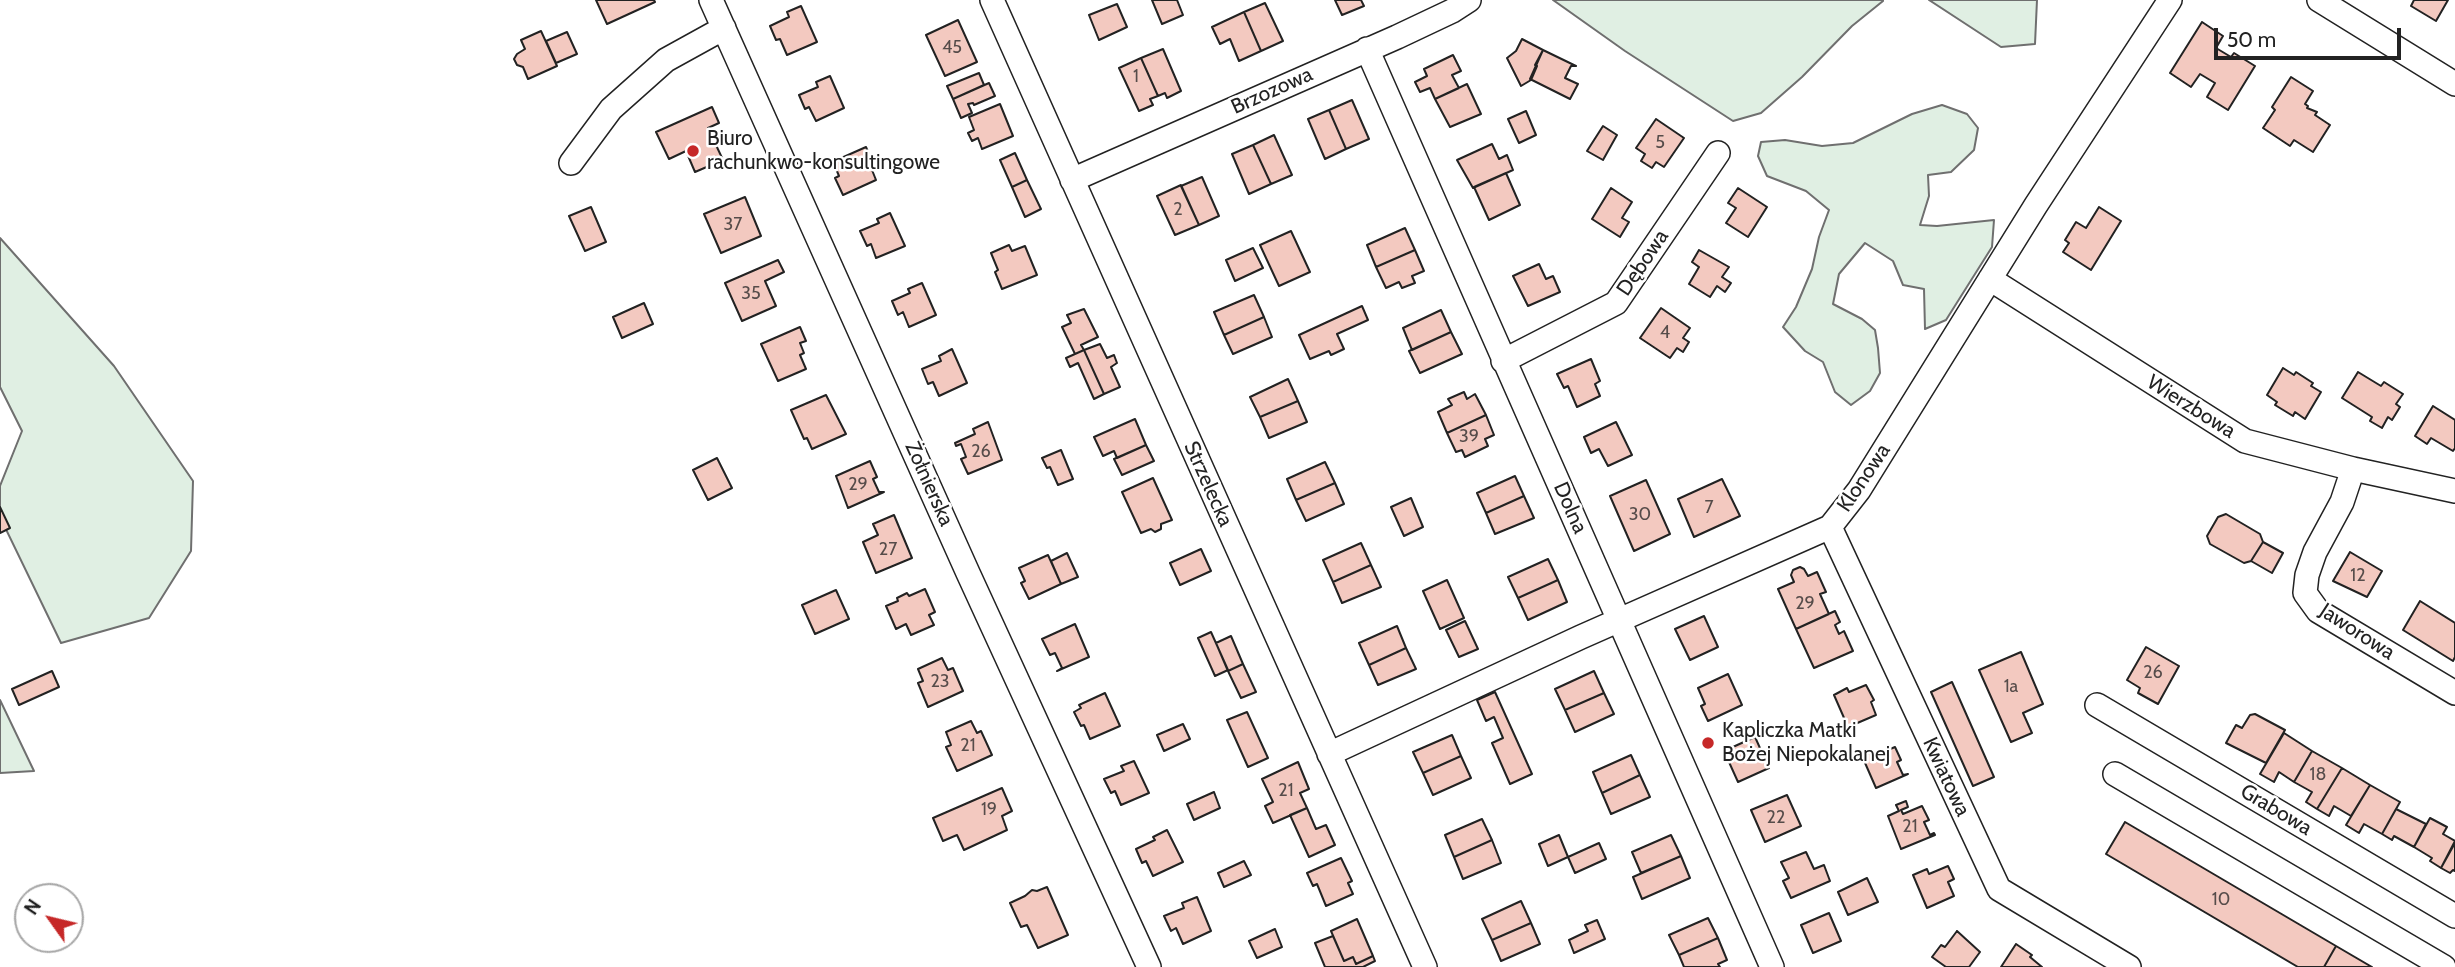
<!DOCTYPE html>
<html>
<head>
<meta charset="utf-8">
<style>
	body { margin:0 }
	#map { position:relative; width:2455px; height:967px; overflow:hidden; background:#fff; font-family:Cabin,sans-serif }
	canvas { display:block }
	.north { position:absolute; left:14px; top:883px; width:70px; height:70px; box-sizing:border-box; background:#fff; border:2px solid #a7a7a7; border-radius:50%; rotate:304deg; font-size:19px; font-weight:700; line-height:28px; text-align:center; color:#222 }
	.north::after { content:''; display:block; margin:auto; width:24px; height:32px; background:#c62828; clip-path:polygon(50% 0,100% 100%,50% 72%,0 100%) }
	.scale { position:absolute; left:2214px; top:28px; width:187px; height:32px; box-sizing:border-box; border:4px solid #222; border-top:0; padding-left:9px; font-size:21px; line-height:24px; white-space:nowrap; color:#222; -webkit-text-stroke:5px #fff; paint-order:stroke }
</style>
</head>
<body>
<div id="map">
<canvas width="2455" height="967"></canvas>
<div class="north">N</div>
<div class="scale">50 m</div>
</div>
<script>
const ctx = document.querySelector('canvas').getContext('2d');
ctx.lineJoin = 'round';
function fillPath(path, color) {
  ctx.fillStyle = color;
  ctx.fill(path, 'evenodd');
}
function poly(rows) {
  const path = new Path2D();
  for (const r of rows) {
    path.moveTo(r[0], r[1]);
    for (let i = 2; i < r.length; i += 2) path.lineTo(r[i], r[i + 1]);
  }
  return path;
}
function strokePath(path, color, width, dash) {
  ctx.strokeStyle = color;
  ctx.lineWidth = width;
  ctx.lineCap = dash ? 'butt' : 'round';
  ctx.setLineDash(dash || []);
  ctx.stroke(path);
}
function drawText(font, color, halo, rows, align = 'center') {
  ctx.font = font + ' Cabin,sans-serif';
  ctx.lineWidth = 5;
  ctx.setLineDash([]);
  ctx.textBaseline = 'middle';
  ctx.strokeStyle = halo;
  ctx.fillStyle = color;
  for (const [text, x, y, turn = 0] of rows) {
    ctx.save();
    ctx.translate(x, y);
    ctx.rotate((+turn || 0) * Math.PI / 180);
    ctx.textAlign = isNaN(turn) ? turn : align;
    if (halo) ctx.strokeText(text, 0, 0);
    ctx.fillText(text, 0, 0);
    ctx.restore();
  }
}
const green = poly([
	[1553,0,1883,0,1883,1,1852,26,1802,77,1761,113,1733,121,1625,51,1553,0],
	[1929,0,2037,0,2035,44,2001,47,1929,0],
	[1942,105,1967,114,1978,128,1974,150,1951,172,1928,175,1929,196,1920,225,1937,226,1994,220,1992,247,1946,320,1925,329,1924,289,1903,285,1893,261,1865,243,1839,274,1833,304,1862,319,1875,330,1878,348,1880,373,1870,391,1851,405,1835,392,1823,362,1805,351,1783,327,1796,307,1812,269,1819,237,1829,210,1806,191,1767,176,1758,156,1761,142,1785,140,1822,146,1853,143,1912,114,1942,105],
	[0,238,114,366,193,481,191,551,149,618,61,643,0,517,0,486,22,431,0,387,0,238],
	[0,700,34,771,0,773,0,700]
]);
fillPath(green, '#e0efe3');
strokePath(green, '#6f6f6f', 2);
const building = poly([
	[596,0,654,0,655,2,607,24,596,0],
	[1152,0,1177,0,1183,15,1162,24,1152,0],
	[1335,0,1361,0,1364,6,1342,15,1335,0],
	[2414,0,2448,0,2436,21,2411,6,2414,0],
	[1265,3,1283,41,1261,51,1244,12,1265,3],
	[1117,4,1127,27,1099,40,1089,15,1117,4],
	[801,6,817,42,787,55,780,39,776,40,770,26,789,17,787,12,801,6],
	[1244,12,1261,51,1239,61,1230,39,1220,44,1212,27,1244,12],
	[958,20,977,62,945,76,926,35,958,20],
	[2202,22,2223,36,2216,48,2231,57,2234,53,2255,66,2228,110,2207,97,2215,83,2200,74,2191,87,2170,73,2202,22],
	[541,31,557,66,528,79,523,67,517,65,514,59,517,54,525,49,521,40,541,31],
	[567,32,577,54,556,63,546,41,567,32],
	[1522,39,1543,50,1535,65,1537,66,1531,80,1521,86,1507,58,1516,51,1522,39],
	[1163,49,1181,91,1167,98,1165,93,1158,96,1141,58,1163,49],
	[1543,50,1576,66,1571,66,1565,78,1578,84,1570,99,1530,79,1543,50],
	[1453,55,1461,71,1452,75,1459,88,1435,99,1430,88,1420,92,1415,82,1427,76,1424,69,1453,55],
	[1141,58,1158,96,1150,99,1153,105,1139,111,1119,68,1141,58],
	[979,73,984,85,953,99,947,86,979,73],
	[830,76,844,108,816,121,809,107,805,109,799,95,818,87,816,82,830,76],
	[2291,77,2313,91,2305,104,2308,106,2307,108,2317,112,2315,115,2330,125,2313,152,2294,140,2290,146,2263,128,2275,110,2272,107,2291,77],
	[989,83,995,96,974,105,973,103,968,104,972,113,961,118,953,99,989,83],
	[1467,84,1481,114,1450,127,1435,99,1467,84],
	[1352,100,1369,139,1346,149,1329,110,1352,100],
	[1000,104,1013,136,982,149,978,138,972,141,968,133,974,130,969,117,1000,104],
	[712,107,719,123,708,128,723,160,695,172,686,151,669,159,656,132,712,107],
	[1329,110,1346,149,1325,159,1308,119,1329,110],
	[1526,111,1536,135,1519,143,1508,119,1526,111],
	[1656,119,1684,138,1664,167,1656,162,1652,168,1641,161,1645,154,1636,148,1656,119],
	[1603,126,1617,135,1603,160,1587,151,1603,126],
	[1274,135,1292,175,1271,184,1253,145,1274,135],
	[1492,144,1499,159,1507,155,1513,170,1473,188,1457,160,1492,144],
	[1253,145,1271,184,1249,194,1232,154,1253,145],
	[866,147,873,164,870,165,876,180,843,195,835,178,839,176,834,164,830,163,866,147],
	[1015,153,1027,180,1012,187,1000,160,1015,153],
	[1506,173,1520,205,1489,220,1474,187,1506,173],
	[1202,177,1219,216,1199,225,1181,186,1202,177],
	[1027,180,1041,209,1025,217,1012,187,1027,180],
	[1181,185,1199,225,1175,235,1157,196,1181,185],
	[1611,188,1632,202,1622,218,1629,222,1620,237,1592,219,1611,188],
	[1738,188,1767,207,1748,237,1726,223,1736,208,1728,203,1738,188],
	[745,197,761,236,721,253,704,214,745,197],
	[591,207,606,242,585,251,569,216,591,207],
	[2099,207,2121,221,2091,270,2063,252,2069,243,2065,240,2076,222,2086,228,2099,207],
	[890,213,905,246,876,258,871,244,867,246,860,231,879,223,877,219,890,213],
	[1405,228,1415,250,1376,267,1367,245,1405,228],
	[1291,231,1310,272,1279,286,1260,245,1291,231],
	[1009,245,1012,251,1025,246,1037,275,1002,289,995,272,998,270,991,253,1009,245],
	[1253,248,1263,268,1235,281,1226,260,1253,248],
	[1415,250,1424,271,1412,276,1415,283,1402,288,1399,282,1386,288,1376,267,1415,250],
	[1699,250,1729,267,1722,277,1731,283,1725,292,1717,286,1710,297,1689,284,1699,267,1692,262,1699,250],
	[778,260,784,272,765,281,776,306,742,321,725,283,778,260],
	[1539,264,1546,279,1553,276,1560,292,1528,306,1513,276,1539,264],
	[922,283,936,315,909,327,903,312,898,315,892,301,910,293,908,289,922,283],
	[1254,295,1264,317,1224,335,1214,312,1254,295],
	[644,303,653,324,622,338,613,317,644,303],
	[1362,306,1368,320,1337,334,1344,349,1331,355,1329,351,1310,359,1299,335,1362,306],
	[1661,308,1690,328,1683,338,1689,342,1683,352,1677,348,1670,358,1640,338,1661,308],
	[1084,309,1098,337,1081,345,1084,350,1075,354,1062,327,1071,323,1067,315,1084,309],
	[1441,310,1451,332,1412,350,1403,328,1441,310],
	[1264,317,1272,337,1233,354,1224,335,1264,317],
	[800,327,806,341,800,343,804,353,800,355,806,369,778,381,761,344,800,327],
	[1451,332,1462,354,1420,373,1409,351,1451,332],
	[1100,344,1107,358,1114,355,1117,363,1111,367,1120,387,1104,394,1084,350,1100,344],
	[952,349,967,383,939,396,933,382,928,384,922,369,941,361,939,356,952,349],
	[1084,350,1104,394,1094,399,1078,363,1070,367,1066,358,1084,350],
	[1591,359,1600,381,1595,384,1600,396,1577,407,1568,386,1564,388,1557,374,1591,359],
	[2283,368,2294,375,2296,372,2313,383,2311,386,2321,392,2305,419,2295,412,2293,416,2275,405,2277,402,2267,395,2283,368],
	[2358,372,2381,386,2384,382,2403,394,2396,404,2400,407,2392,420,2388,417,2382,428,2370,421,2372,417,2342,398,2358,372],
	[1288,379,1298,401,1260,417,1250,397,1288,379],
	[1464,392,1467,399,1475,394,1486,415,1447,433,1438,412,1452,405,1448,399,1464,392],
	[826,395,846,434,812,449,807,438,804,439,791,410,826,395],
	[1298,401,1307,422,1269,438,1260,417,1298,401],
	[2433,406,2455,420,2455,448,2453,451,2431,438,2427,444,2415,436,2433,406],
	[1486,415,1494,435,1485,439,1488,446,1465,457,1462,450,1456,452,1447,433,1486,415],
	[1135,419,1146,445,1117,458,1114,451,1103,456,1094,437,1135,419],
	[988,422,1002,460,968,474,961,459,966,457,961,444,956,446,955,443,975,434,973,429,988,422],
	[1616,422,1632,455,1608,466,1599,449,1591,453,1584,437,1616,422],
	[1146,445,1154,461,1122,475,1114,459,1146,445],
	[1061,450,1073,479,1058,485,1050,467,1047,468,1042,458,1061,450],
	[717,458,732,488,708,500,693,470,717,458],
	[870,461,877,477,873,479,879,492,884,492,848,508,836,476,870,461],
	[1325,462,1335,483,1296,500,1287,479,1325,462],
	[1515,476,1524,496,1486,513,1477,493,1515,476],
	[1153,478,1172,520,1161,524,1161,529,1155,532,1151,529,1141,533,1122,492,1153,478],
	[1722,479,1740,516,1694,537,1678,499,1722,479],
	[1646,480,1670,534,1634,551,1610,496,1646,480],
	[1335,483,1344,504,1306,521,1296,500,1335,483],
	[1524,496,1534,518,1495,534,1486,513,1524,496],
	[1411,498,1423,527,1404,536,1391,507,1411,498],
	[0,507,10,528,0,533,0,507],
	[2226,514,2260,534,2263,542,2251,561,2244,563,2210,544,2207,536,2218,517,2226,514],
	[894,515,912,558,876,573,863,542,878,535,873,524,894,515],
	[2263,542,2283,553,2272,573,2251,561,2263,542],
	[1361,543,1371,565,1333,582,1323,560,1361,543],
	[1201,549,1211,571,1180,585,1170,563,1201,549],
	[2350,552,2382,571,2367,597,2333,581,2350,552],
	[1067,553,1078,577,1061,584,1051,561,1067,553],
	[1048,555,1061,584,1029,599,1021,583,1025,581,1019,568,1048,555],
	[1548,559,1558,580,1518,598,1508,577,1548,559],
	[1371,565,1381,587,1342,603,1333,582,1371,565],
	[1800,567,1804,569,1808,576,1817,572,1826,592,1820,594,1829,614,1796,629,1778,589,1794,582,1791,575,1793,570,1800,567],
	[1447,580,1464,618,1440,629,1423,591,1447,580],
	[1558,580,1567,602,1528,620,1518,598,1558,580],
	[925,589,935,612,929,615,934,625,911,635,906,624,896,629,886,606,898,601,897,598,907,593,909,596,925,589],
	[836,590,849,619,815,634,802,605,836,590],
	[2420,601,2455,623,2455,657,2453,661,2403,630,2420,601],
	[1835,611,1840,622,1835,625,1839,634,1844,631,1853,651,1814,668,1796,629,1835,611],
	[1704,616,1718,647,1690,660,1675,629,1704,616],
	[1465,621,1478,649,1459,657,1446,630,1465,621],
	[1075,624,1089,657,1057,671,1062,668,1055,653,1050,655,1042,639,1075,624],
	[1397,626,1406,648,1369,665,1359,643,1397,626],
	[1211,632,1228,670,1215,676,1198,638,1211,632],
	[1231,636,1243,664,1228,671,1216,643,1231,636],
	[2146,647,2179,666,2158,704,2138,693,2140,688,2127,680,2146,647],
	[1406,648,1416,669,1378,685,1369,665,1406,648],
	[2021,652,2043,704,2023,713,2032,733,2011,742,1979,670,2021,652],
	[942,658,948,670,953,668,963,691,928,707,918,683,923,681,918,669,942,658],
	[1243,664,1256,692,1241,698,1228,671,1243,664],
	[52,671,59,687,19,705,12,689,52,671],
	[1594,671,1604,693,1565,710,1555,689,1594,671],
	[1728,674,1742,705,1708,721,1701,706,1705,704,1698,688,1728,674],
	[1952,682,1994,777,1973,786,1931,692,1952,682],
	[1866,685,1874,700,1871,702,1876,715,1848,727,1834,695,1847,688,1849,692,1866,685],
	[1495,692,1532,774,1510,784,1492,743,1503,738,1494,717,1486,721,1477,700,1495,692],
	[1105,693,1120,726,1090,739,1084,725,1081,726,1074,712,1081,708,1079,705,1105,693],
	[1604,693,1614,714,1575,732,1565,710,1604,693],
	[1247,712,1268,758,1248,767,1227,720,1247,712],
	[2255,714,2285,730,2266,763,2226,743,2236,725,2242,728,2250,715,2255,714],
	[971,721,977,733,981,731,992,755,957,771,946,747,951,745,946,732,971,721],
	[1183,724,1190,739,1164,751,1157,735,1183,724],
	[2284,733,2312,751,2294,782,2279,772,2274,782,2260,774,2284,733],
	[1452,735,1461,756,1423,773,1413,752,1452,735],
	[1755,737,1769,768,1738,782,1724,751,1755,737],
	[1895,747,1901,760,1897,762,1903,775,1908,774,1876,788,1862,756,1874,751,1876,755,1895,747],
	[2312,751,2342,768,2317,809,2306,802,2312,792,2294,782,2312,751],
	[1631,755,1640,775,1602,793,1593,772,1631,755],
	[1461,756,1471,778,1433,795,1423,773,1461,756],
	[1134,761,1149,793,1121,805,1115,791,1111,793,1104,779,1124,771,1121,766,1134,761],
	[1298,762,1309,789,1300,793,1307,808,1273,823,1265,806,1273,802,1262,779,1298,762],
	[2342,768,2370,785,2351,816,2334,806,2329,816,2317,809,2342,768],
	[1640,775,1650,797,1611,814,1602,793,1640,775],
	[2370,785,2400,802,2382,834,2364,824,2359,833,2346,825,2370,785],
	[1002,788,1012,811,1002,816,1007,830,964,850,957,835,943,841,933,818,1002,788],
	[1214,792,1220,808,1194,820,1187,804,1214,792],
	[1787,795,1801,826,1765,842,1751,810,1787,795],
	[1906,801,1908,807,1901,810,1903,814,1922,806,1929,820,1924,822,1930,835,1934,833,1935,835,1901,849,1888,816,1899,811,1896,805,1906,801],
	[1307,808,1316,829,1326,825,1335,845,1309,857,1290,815,1307,808],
	[2396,809,2426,824,2414,847,2394,836,2392,840,2382,834,2396,809],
	[2430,818,2447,827,2443,834,2455,841,2441,868,2430,861,2432,858,2414,847,2430,818],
	[1482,819,1492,840,1454,857,1445,835,1482,819],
	[2125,822,2336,946,2324,967,2298,967,2106,854,2125,822],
	[1167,830,1183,862,1153,876,1146,861,1142,863,1136,849,1155,840,1153,837,1167,830],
	[1559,835,1568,857,1599,843,1606,859,1575,873,1568,857,1548,866,1539,844,1559,835],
	[1671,835,1681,856,1641,873,1632,852,1671,835],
	[1492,840,1501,863,1463,879,1454,857,1492,840],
	[2455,843,2455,871,2453,870,2450,873,2441,868,2455,843],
	[1806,852,1814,869,1824,865,1830,881,1791,898,1783,881,1789,878,1781,862,1806,852],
	[1681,856,1690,878,1642,899,1633,877,1681,856],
	[1341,858,1352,881,1348,883,1353,894,1326,906,1317,884,1313,886,1307,873,1341,858],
	[1244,861,1251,875,1224,887,1218,873,1244,861],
	[1948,866,1954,879,1948,882,1954,896,1927,908,1913,875,1927,869,1929,874,1948,866],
	[1867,878,1878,902,1848,915,1838,892,1867,878],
	[1047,887,1068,935,1038,948,1027,925,1021,927,1010,903,1025,896,1032,890,1037,891,1047,887],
	[1197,897,1211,931,1183,944,1176,928,1171,931,1164,916,1184,908,1182,903,1197,897],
	[1521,901,1531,923,1492,940,1482,919,1521,901],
	[1829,913,1841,941,1813,953,1801,925,1829,913],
	[1708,918,1718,938,1679,955,1669,935,1708,918],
	[1357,919,1373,956,1356,964,1353,957,1344,961,1331,931,1357,919],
	[1597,920,1605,939,1574,953,1569,940,1588,931,1585,925,1597,920],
	[1531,923,1540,944,1501,961,1492,940,1531,923],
	[1275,929,1282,947,1257,958,1249,941,1275,929],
	[1957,931,1980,952,1969,967,1946,967,1932,957,1941,945,1945,947,1957,931],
	[1333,936,1344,961,1353,957,1356,964,1373,956,1375,961,1363,967,1325,967,1315,943,1333,936],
	[1718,938,1727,960,1718,964,1720,967,1684,967,1679,955,1718,938],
	[2016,944,2032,955,2030,957,2042,967,2001,967,2016,944],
	[2336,946,2372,967,2324,967,2336,946]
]);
fillPath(building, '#f3c9c0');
strokePath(building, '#222', 2);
const street = poly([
	[711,0,968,573,1149,967],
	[992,0,1425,967],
	[2319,0,2455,84],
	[1367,49,1772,967],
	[571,163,611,109,666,60,724,28],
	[1072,180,1397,37,1452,11,1469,0],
	[1990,279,2245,441,2353,469,2455,491],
	[1503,361,1616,303,1718,153],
	[2353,469,2342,502,2315,552,2307,575,2305,593,2318,611,2455,693],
	[1830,527,1999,889,2129,967],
	[2097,705,2455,916],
	[1329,754,1581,637,1830,527,1859,490,2036,205,2170,0],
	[2115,774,2444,967]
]);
strokePath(street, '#222', 26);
strokePath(street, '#fff', 23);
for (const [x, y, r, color] of [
	[693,151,7,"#c62828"],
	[1708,743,7,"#c62828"]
]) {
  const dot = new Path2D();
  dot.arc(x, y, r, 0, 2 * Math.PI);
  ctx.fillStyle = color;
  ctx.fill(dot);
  strokePath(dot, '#fff', 2.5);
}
drawText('18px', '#564c4a', null, [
	["45",952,48],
	["1",1136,77],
	["5",1660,143],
	["2",1178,210],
	["37",733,225],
	["35",751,294],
	["4",1665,333],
	["39",1469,437],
	["26",981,452],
	["29",858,485],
	["7",1709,508],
	["30",1640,515],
	["27",888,550],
	["12",2358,576],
	["29",1805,604],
	["26",2153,673],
	["23",940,682],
	["1a",2011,687],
	["21",968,746],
	["18",2318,775],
	["21",1286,791],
	["19",989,810],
	["22",1776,818],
	["21",1910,827],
	["10",2221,900]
]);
drawText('21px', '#222', '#fff', [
	["Brzozowa",1272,91,-24],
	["Dębowa",1643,263,-56],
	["Wierzbowa",2191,407,32],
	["Klonowa",1864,478,-56],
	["Żołnierska",929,484,66],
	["Strzelecka",1208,484,66],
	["Dolna",1570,508,66],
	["Jaworowa",2357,632,33],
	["Kwiatowa",1946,777,65],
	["Grabowa",2276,810,31]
]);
drawText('21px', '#222', '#fff', [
	["Biuro",707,139],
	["rachunkwo-konsultingowe",707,163],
	["Kapliczka Matki",1722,731],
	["Bożej Niepokalanej",1722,755]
], 'left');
</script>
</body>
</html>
